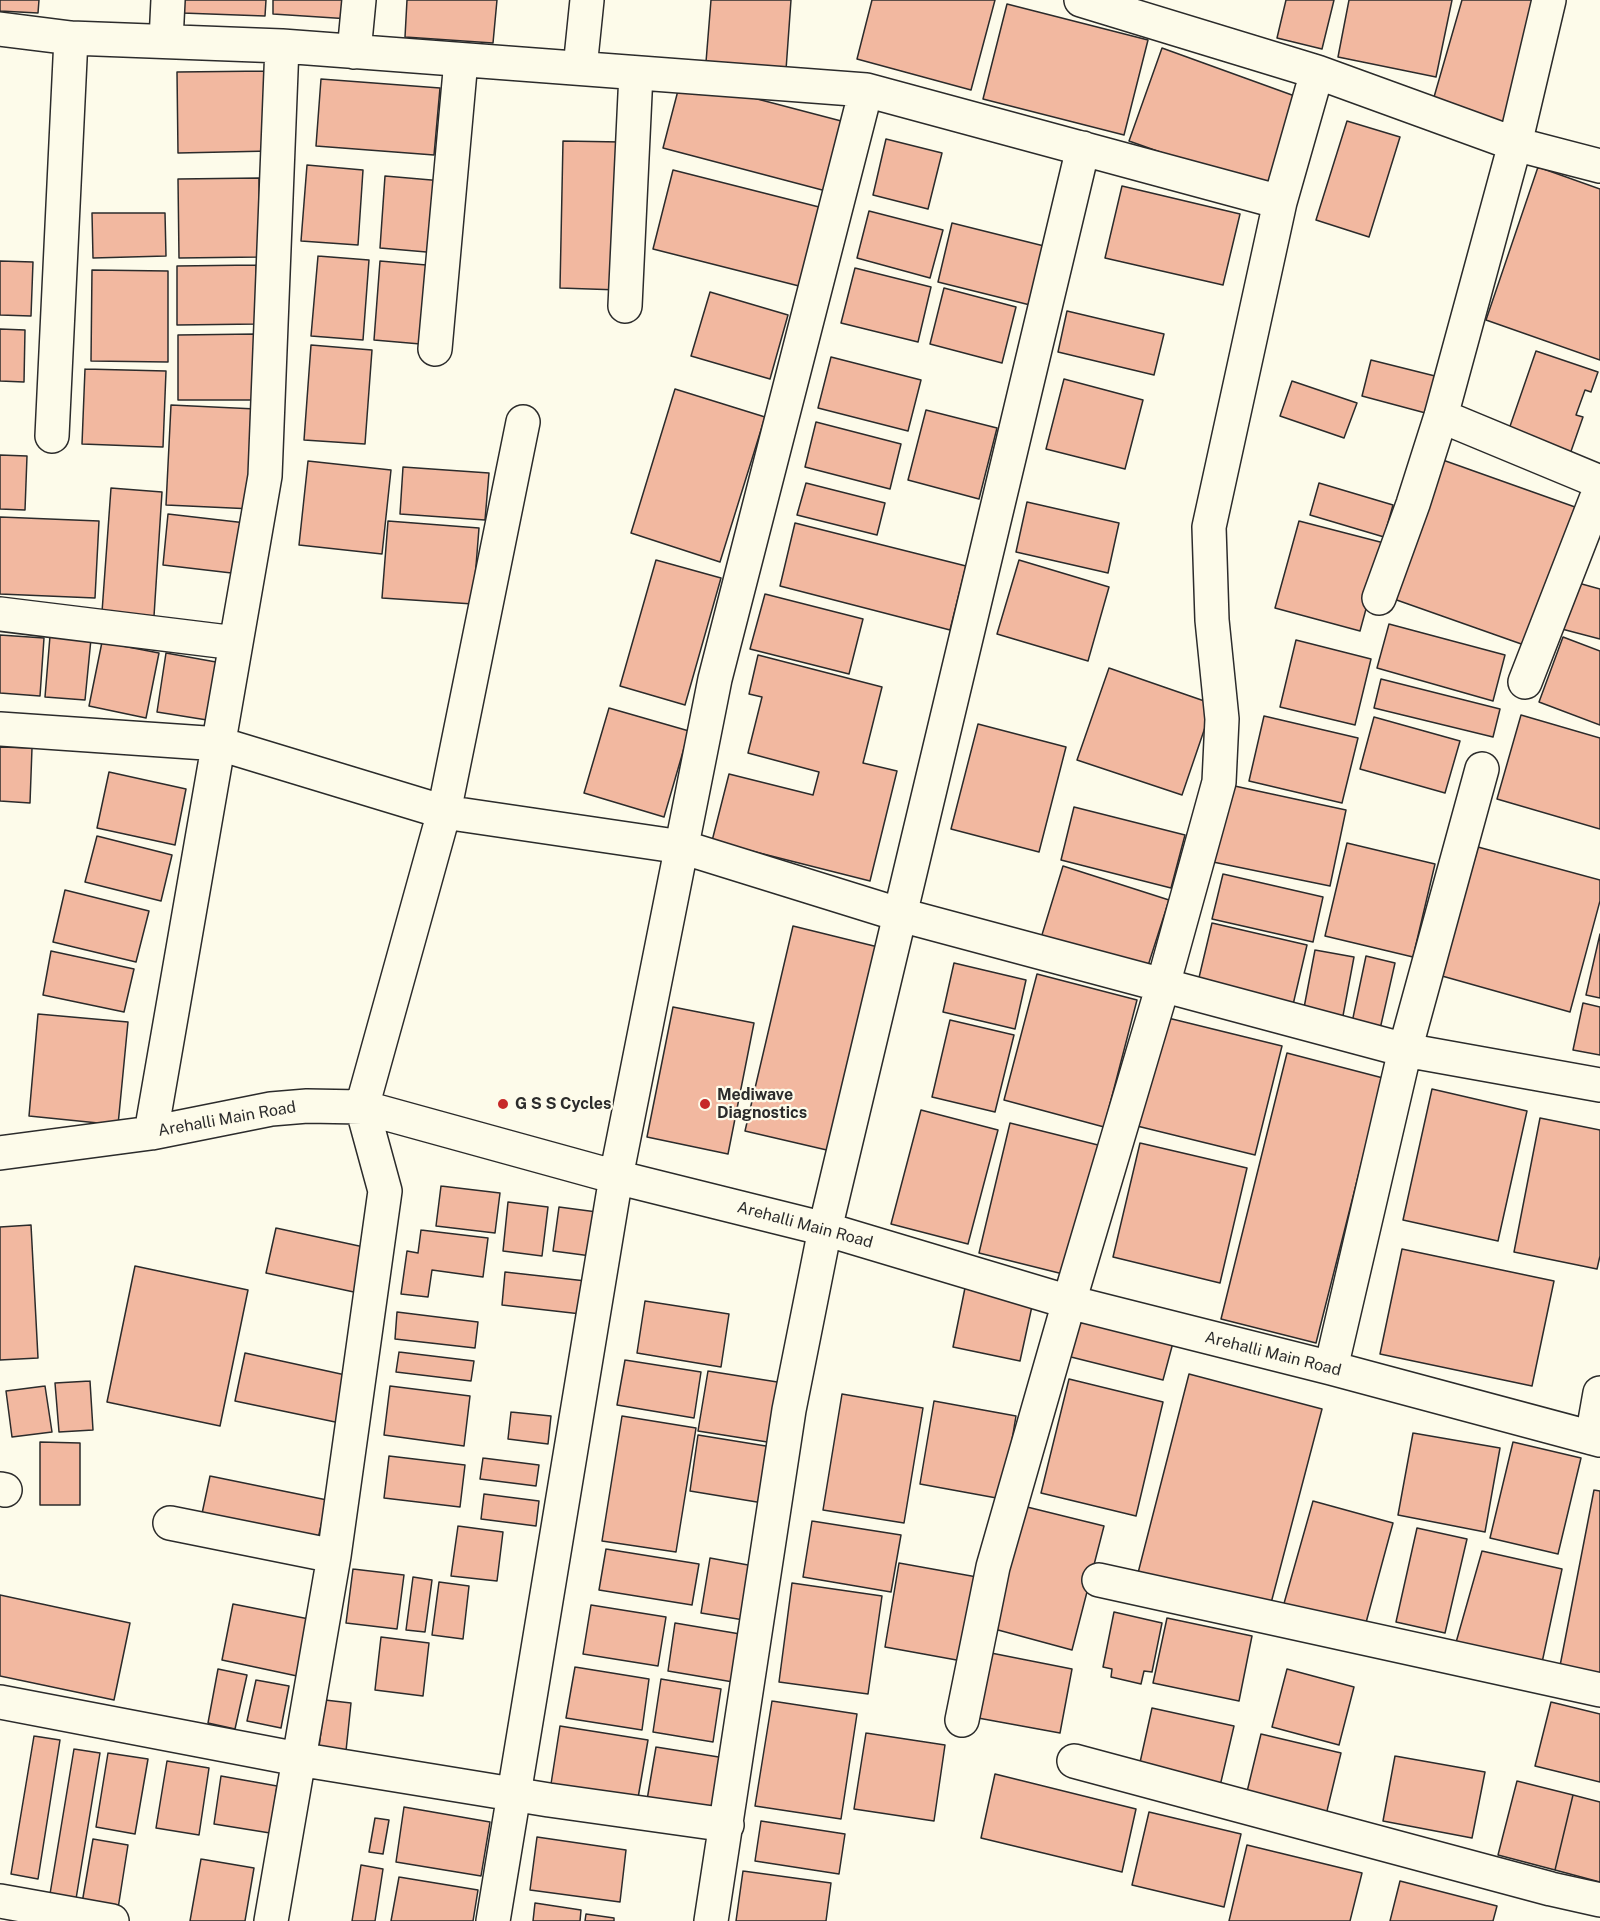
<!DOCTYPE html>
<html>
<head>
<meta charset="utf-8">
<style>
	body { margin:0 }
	canvas { display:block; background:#fdfbea }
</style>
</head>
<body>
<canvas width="1600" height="1921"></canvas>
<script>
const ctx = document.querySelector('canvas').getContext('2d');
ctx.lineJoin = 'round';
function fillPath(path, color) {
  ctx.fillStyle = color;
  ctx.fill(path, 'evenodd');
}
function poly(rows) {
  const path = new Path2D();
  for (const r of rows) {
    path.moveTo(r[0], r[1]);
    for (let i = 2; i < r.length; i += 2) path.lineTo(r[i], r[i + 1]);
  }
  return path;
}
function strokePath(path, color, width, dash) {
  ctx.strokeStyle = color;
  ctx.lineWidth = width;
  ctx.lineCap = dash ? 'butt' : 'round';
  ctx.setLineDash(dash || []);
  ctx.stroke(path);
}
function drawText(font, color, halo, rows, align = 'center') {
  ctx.font = font + ' "Public Sans",sans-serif';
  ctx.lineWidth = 4.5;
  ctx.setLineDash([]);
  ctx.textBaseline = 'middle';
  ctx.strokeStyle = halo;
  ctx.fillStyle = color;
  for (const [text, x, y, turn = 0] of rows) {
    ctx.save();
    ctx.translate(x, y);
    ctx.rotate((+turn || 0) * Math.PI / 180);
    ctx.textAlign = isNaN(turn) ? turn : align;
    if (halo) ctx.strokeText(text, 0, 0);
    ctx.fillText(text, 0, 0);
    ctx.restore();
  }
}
const building = poly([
	[0,0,39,0,38,13,0,11,0,0],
	[183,0,266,0,265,16,182,13,183,0],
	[273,0,350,0,350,19,273,14,273,0],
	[407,0,497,0,493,43,405,37,407,0],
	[711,0,791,0,786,70,706,62,711,0],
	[872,0,995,0,971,90,857,59,872,0],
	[1286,0,1334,0,1322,49,1277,38,1286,0],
	[1349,0,1452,0,1436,77,1338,57,1349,0],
	[1462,0,1540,0,1505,125,1432,104,1462,0],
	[1007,4,1148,40,1124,135,983,99,1007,4],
	[1162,48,1303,99,1270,191,1129,141,1162,48],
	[269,71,271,151,178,153,177,72,269,71],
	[321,79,440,88,434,155,316,146,321,79],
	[681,79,845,122,826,191,663,148,681,79],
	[1347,121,1400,137,1369,237,1316,220,1347,121],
	[886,139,942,153,928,209,873,195,886,139],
	[563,141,621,142,619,290,560,288,563,141],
	[307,165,363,170,358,245,301,241,307,165],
	[1538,167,1600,189,1600,360,1486,320,1538,167],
	[673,170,819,207,799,286,653,249,673,170],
	[385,176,443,181,438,253,380,248,385,176],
	[259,178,260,257,179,258,178,179,259,178],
	[1122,186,1240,214,1223,285,1105,258,1122,186],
	[869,211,943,230,930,278,857,258,869,211],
	[92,213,165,213,166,256,93,258,92,213],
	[952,223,1044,246,1030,305,938,282,952,223],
	[318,256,369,260,363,340,311,336,318,256],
	[0,261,33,262,31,316,0,315,0,261],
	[380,261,438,266,432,345,374,340,380,261],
	[256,265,258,324,177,325,177,266,256,265],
	[855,268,931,287,918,342,841,323,855,268],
	[92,270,168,271,168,362,91,361,92,270],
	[944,288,1016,307,1002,363,930,344,944,288],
	[710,292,788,315,770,379,691,356,710,292],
	[1067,311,1164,334,1154,375,1058,352,1067,311],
	[0,329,25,330,24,382,0,381,0,329],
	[256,334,256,400,178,400,178,335,256,334],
	[311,345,372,350,365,444,304,440,311,345],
	[1536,351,1598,372,1591,392,1585,390,1576,415,1583,417,1569,457,1507,435,1536,351],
	[831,357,921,380,908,431,818,408,831,357],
	[1371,360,1443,378,1433,415,1362,396,1371,360],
	[85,369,166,371,163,447,82,444,85,369],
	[1064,379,1143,400,1125,469,1046,449,1064,379],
	[1292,381,1357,403,1344,438,1280,416,1292,381],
	[675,389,765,417,720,562,631,533,675,389],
	[171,405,256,409,253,509,166,505,171,405],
	[926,410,997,428,979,499,908,480,926,410],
	[816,422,901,444,890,489,805,467,816,422],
	[0,455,27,456,25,510,0,509,0,455],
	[1440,459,1575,507,1527,646,1391,598,1440,459],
	[308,461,391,470,382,554,299,545,308,461],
	[403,467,489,473,485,520,400,514,403,467],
	[806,483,885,503,877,535,797,515,806,483],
	[1319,483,1393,505,1384,537,1310,515,1319,483],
	[111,488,162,492,154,616,102,612,111,488],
	[1027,502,1119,523,1108,573,1016,552,1027,502],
	[168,514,246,523,240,574,163,565,168,514],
	[0,517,99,521,95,598,0,594,0,517],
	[388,521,479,528,473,604,382,598,388,521],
	[1299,521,1384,543,1360,631,1275,608,1299,521],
	[795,523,966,566,950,630,780,586,795,523],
	[656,560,721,578,685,705,620,686,656,560],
	[1019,560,1109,587,1088,661,997,634,1019,560],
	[1571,581,1600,589,1600,639,1558,628,1571,581],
	[765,594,863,619,849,674,750,649,765,594],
	[1389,624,1505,655,1493,701,1377,668,1389,624],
	[0,635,44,638,40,696,0,693,0,635],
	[50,636,91,639,85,700,45,697,50,636],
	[1563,637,1600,651,1600,725,1539,702,1563,637],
	[1296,640,1371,659,1355,725,1280,707,1296,640],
	[102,642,159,653,146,718,89,706,102,642],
	[166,653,216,662,207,720,157,712,166,653],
	[758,655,882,687,863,763,897,771,870,881,712,841,729,774,813,795,819,772,748,753,762,697,749,694,758,655],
	[1109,668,1213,704,1182,795,1077,760,1109,668],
	[1381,679,1500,709,1493,737,1374,708,1381,679],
	[609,708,689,731,664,817,584,793,609,708],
	[1521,715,1600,738,1600,829,1497,799,1521,715],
	[1264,716,1358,738,1342,803,1249,781,1264,716],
	[1374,717,1460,741,1445,793,1360,769,1374,717],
	[978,724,1066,747,1039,852,951,829,978,724],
	[0,747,32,748,30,803,0,801,0,747],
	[109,772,186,789,175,845,97,828,109,772],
	[1230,785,1346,810,1330,886,1213,862,1230,785],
	[1074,807,1185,835,1171,888,1061,860,1074,807],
	[97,836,172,855,161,901,85,882,97,836],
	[1347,843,1435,864,1413,957,1325,936,1347,843],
	[1478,847,1600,880,1600,901,1570,1012,1442,976,1478,847],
	[1063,866,1169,900,1146,972,1041,938,1063,866],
	[1223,874,1323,897,1313,942,1212,919,1223,874],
	[65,890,149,911,136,962,53,942,65,890],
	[1212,923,1307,945,1292,1009,1197,986,1212,923],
	[793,926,878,947,831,1151,745,1131,793,926],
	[1600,934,1600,998,1586,995,1600,934],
	[1315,950,1354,957,1342,1021,1303,1013,1315,950],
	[51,951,134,969,124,1012,43,995,51,951],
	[1366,956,1395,963,1378,1038,1350,1032,1366,956],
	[954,963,1026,980,1015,1029,943,1012,954,963],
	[1037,974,1137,1000,1104,1127,1004,1100,1037,974],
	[1583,1003,1600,1007,1600,1055,1573,1050,1583,1003],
	[673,1007,754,1023,728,1154,647,1137,673,1007],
	[38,1014,128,1022,118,1125,29,1116,38,1014],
	[1164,1017,1282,1046,1255,1155,1137,1126,1164,1017],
	[950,1020,1014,1035,995,1112,932,1097,950,1020],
	[1287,1053,1383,1078,1316,1343,1221,1319,1287,1053],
	[1432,1089,1527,1111,1498,1241,1403,1220,1432,1089],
	[921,1110,998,1130,968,1244,891,1224,921,1110],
	[1540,1118,1600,1130,1600,1256,1597,1269,1514,1252,1540,1118],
	[1010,1123,1102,1146,1071,1276,979,1253,1010,1123],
	[1140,1143,1247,1168,1220,1283,1113,1257,1140,1143],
	[441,1186,500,1193,495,1233,436,1226,441,1186],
	[508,1202,548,1207,542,1256,503,1251,508,1202],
	[559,1207,597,1212,591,1256,553,1251,559,1207],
	[31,1225,38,1358,0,1360,0,1227,31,1225],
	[276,1228,373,1249,363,1294,266,1273,276,1228],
	[421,1230,488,1238,483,1277,432,1270,428,1297,401,1294,407,1251,418,1253,421,1230],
	[1402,1249,1554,1281,1532,1386,1380,1354,1402,1249],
	[135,1266,248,1290,220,1426,107,1402,135,1266],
	[505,1272,586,1281,581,1314,502,1305,505,1272],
	[966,1283,1034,1297,1020,1361,953,1347,966,1283],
	[645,1301,729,1314,721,1367,637,1353,645,1301],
	[397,1312,478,1322,475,1348,395,1339,397,1312],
	[1078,1314,1174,1339,1163,1380,1067,1356,1078,1314],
	[399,1352,474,1361,471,1381,396,1372,399,1352],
	[245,1353,350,1376,340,1423,235,1401,245,1353],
	[625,1360,701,1372,694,1418,617,1405,625,1360],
	[708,1371,790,1384,780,1444,698,1431,708,1371],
	[1189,1374,1322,1409,1270,1607,1138,1573,1189,1374],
	[1069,1379,1163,1402,1136,1516,1041,1493,1069,1379],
	[90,1381,93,1430,59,1432,55,1383,90,1381],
	[45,1386,52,1432,12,1437,6,1391,45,1386],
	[390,1386,470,1396,464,1446,384,1435,390,1386],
	[842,1394,923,1408,904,1523,823,1510,842,1394],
	[934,1401,1016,1416,1002,1499,920,1484,934,1401],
	[511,1412,551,1416,548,1444,508,1439,511,1412],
	[622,1416,696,1428,676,1552,602,1541,622,1416],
	[1413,1433,1500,1448,1485,1532,1398,1515,1413,1433],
	[698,1435,772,1447,763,1503,690,1491,698,1435],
	[40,1442,80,1443,80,1505,40,1505,40,1442],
	[1513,1442,1581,1458,1558,1554,1490,1538,1513,1442],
	[389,1456,465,1465,460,1507,384,1498,389,1456],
	[483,1458,539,1465,536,1486,480,1479,483,1458],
	[210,1476,327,1500,316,1547,200,1523,210,1476],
	[1594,1490,1600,1491,1600,1679,1559,1671,1594,1490],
	[484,1494,539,1501,536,1526,481,1519,484,1494],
	[1313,1501,1393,1523,1364,1630,1283,1607,1313,1501],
	[1019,1505,1104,1526,1072,1650,987,1627,1019,1505],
	[812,1521,901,1535,891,1592,803,1577,812,1521],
	[458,1526,503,1532,497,1581,451,1576,458,1526],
	[1417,1528,1467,1539,1445,1633,1396,1622,1417,1528],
	[606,1549,699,1564,692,1605,599,1590,606,1549],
	[1482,1551,1562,1569,1540,1672,1455,1646,1482,1551],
	[710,1558,759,1567,750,1621,701,1613,710,1558],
	[899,1563,988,1579,973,1663,885,1647,899,1563],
	[353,1569,404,1575,397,1629,346,1623,353,1569],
	[413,1577,432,1580,425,1632,406,1630,413,1577],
	[439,1582,469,1586,463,1639,432,1635,439,1582],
	[792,1583,882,1596,868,1694,779,1682,792,1583],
	[0,1595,130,1623,114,1700,0,1676,0,1595],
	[233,1604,309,1619,297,1676,222,1660,233,1604],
	[591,1605,666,1617,658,1666,583,1654,591,1605],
	[1114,1612,1162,1623,1152,1672,1144,1671,1141,1684,1111,1677,1112,1669,1103,1667,1114,1612],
	[1167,1618,1252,1636,1239,1701,1153,1683,1167,1618],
	[675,1623,746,1635,739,1683,668,1671,675,1623],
	[381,1637,429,1643,423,1696,375,1690,381,1637],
	[991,1653,1072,1669,1060,1733,978,1718,991,1653],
	[575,1667,649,1679,642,1730,566,1718,575,1667],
	[218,1669,247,1675,235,1729,208,1723,218,1669],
	[1287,1669,1354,1687,1339,1745,1272,1727,1287,1669],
	[661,1679,721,1689,713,1742,653,1732,661,1679],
	[256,1680,289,1686,281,1728,247,1721,256,1680],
	[325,1700,351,1703,346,1751,319,1747,325,1700],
	[772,1701,857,1714,841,1819,755,1806,772,1701],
	[1551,1702,1600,1714,1600,1782,1535,1766,1551,1702],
	[1152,1708,1234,1726,1220,1786,1139,1767,1152,1708],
	[560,1726,648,1740,638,1798,551,1784,560,1726],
	[866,1733,945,1745,934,1821,854,1809,866,1733],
	[1261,1734,1341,1753,1325,1819,1245,1800,1261,1734],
	[34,1736,60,1740,38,1879,11,1874,34,1736],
	[656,1747,725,1758,717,1811,647,1800,656,1747],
	[74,1749,100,1753,75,1905,49,1900,74,1749],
	[108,1753,148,1759,135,1834,96,1827,108,1753],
	[1395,1756,1485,1772,1472,1838,1383,1821,1395,1756],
	[167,1761,209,1768,199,1835,156,1828,167,1761],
	[995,1774,1136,1809,1122,1872,981,1838,995,1774],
	[221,1776,277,1786,270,1833,214,1824,221,1776],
	[1517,1781,1573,1795,1555,1870,1498,1855,1517,1781],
	[1573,1795,1600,1802,1600,1882,1555,1870,1573,1795],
	[404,1807,490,1822,481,1876,396,1862,404,1807],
	[1149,1812,1241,1834,1224,1907,1132,1885,1149,1812],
	[375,1818,389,1820,383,1854,369,1852,375,1818],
	[761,1821,845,1834,839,1874,755,1861,761,1821],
	[537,1837,626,1850,620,1902,530,1890,537,1837],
	[93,1839,128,1845,117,1915,81,1909,93,1839],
	[1247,1845,1362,1873,1350,1921,1229,1921,1247,1845],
	[201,1859,254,1868,245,1921,190,1921,201,1859],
	[361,1865,383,1869,375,1921,352,1921,361,1865],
	[743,1871,831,1883,826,1921,736,1921,743,1871],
	[399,1877,478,1890,473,1921,391,1921,399,1877],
	[1400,1881,1497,1906,1493,1921,1390,1921,1400,1881],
	[535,1903,581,1910,580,1921,533,1921,535,1903],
	[586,1914,614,1918,614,1921,585,1921,586,1914]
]);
fillPath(building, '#f2b8a0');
strokePath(building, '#2b2b2b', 1.5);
const minor = poly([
	[1081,0,1317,72,1515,144,1600,166],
	[0,29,71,38,282,46,866,90,1280,202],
	[166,41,168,0],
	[354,52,359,0],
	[580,68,587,0],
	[625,306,636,73],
	[435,349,461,60],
	[1441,416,1600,482],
	[52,436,71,38],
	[1379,598,1413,504,1441,416,1515,144,1549,0],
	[0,614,236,643],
	[1525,682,1600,489],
	[0,729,220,744,444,812,682,847,901,915,1405,1050,1600,1085],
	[151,1133,265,476,282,46],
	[0,1153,151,1133,271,1109,307,1106,362,1107,616,1177,825,1229,1069,1302,1331,1368,1600,1440],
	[1331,1368,1405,1050,1482,769],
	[1592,1438,1600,1393],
	[0,1489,5,1490],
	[170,1523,334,1556],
	[1099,1580,1600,1690],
	[0,1702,298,1759,549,1800,727,1825],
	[962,1720,993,1567,1069,1302,1163,985,1219,782,1222,719,1212,620,1209,527,1280,202,1317,72],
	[1074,1761,1551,1889,1600,1900],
	[0,1901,112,1921],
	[271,1921,334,1556,385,1191,362,1107,444,812,523,422],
	[493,1921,616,1177,715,679,866,90],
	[711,1921,789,1410,825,1229,1083,148]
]);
strokePath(minor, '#2b2b2b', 36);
strokePath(minor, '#fdfbea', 33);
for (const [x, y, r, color] of [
	[503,1104,6,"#c62828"],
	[705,1104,6,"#c62828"]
]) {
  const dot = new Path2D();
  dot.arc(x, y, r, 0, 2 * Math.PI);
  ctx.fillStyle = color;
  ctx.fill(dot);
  strokePath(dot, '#fdfbea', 2);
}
drawText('bold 16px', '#2b2b2b', '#fdfbea', [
	["Mediwave",717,1095],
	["Diagnostics",717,1113],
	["G S S Cycles",515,1104]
], 'left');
drawText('16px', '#2b2b2b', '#fdfbea', [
	["Arehalli Main Road",227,1119,-10],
	["Arehalli Main Road",805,1225,15],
	["Arehalli Main Road",1273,1354,14]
]);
</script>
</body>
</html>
